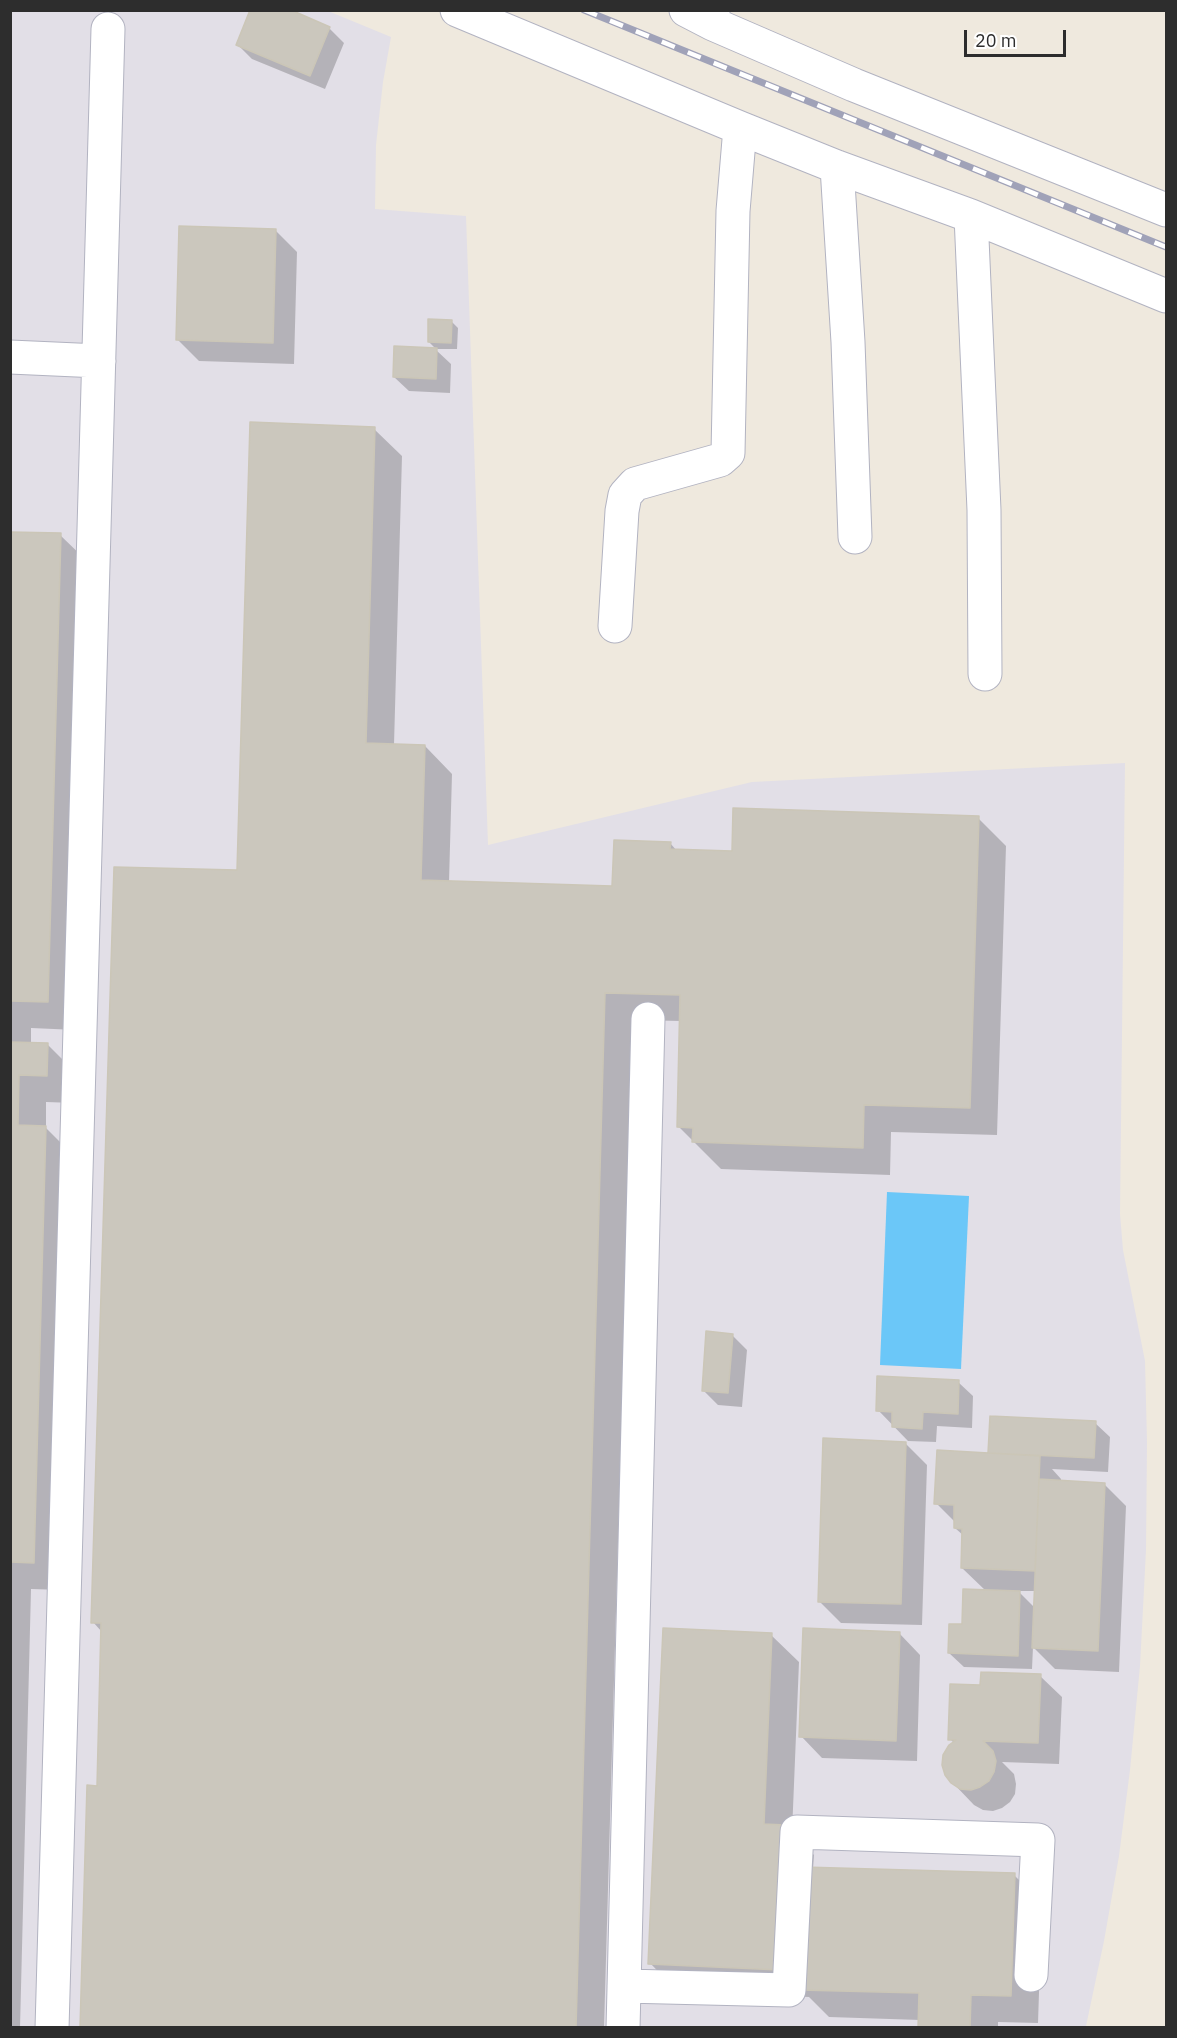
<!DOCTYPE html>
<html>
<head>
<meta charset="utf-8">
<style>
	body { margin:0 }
	#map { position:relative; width:1177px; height:2038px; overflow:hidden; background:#efe9de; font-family:"IBM Plex Sans",sans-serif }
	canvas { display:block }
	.frame { position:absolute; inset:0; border:12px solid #2d2d2d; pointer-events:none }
	.scale { position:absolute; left:964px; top:30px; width:102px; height:27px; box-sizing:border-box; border:3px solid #2d2d2d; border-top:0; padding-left:8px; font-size:18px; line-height:21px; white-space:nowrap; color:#2d2d2d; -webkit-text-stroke:4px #fff; paint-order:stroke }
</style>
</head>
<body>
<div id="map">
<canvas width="1177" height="2038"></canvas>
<div class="frame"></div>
<div class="scale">20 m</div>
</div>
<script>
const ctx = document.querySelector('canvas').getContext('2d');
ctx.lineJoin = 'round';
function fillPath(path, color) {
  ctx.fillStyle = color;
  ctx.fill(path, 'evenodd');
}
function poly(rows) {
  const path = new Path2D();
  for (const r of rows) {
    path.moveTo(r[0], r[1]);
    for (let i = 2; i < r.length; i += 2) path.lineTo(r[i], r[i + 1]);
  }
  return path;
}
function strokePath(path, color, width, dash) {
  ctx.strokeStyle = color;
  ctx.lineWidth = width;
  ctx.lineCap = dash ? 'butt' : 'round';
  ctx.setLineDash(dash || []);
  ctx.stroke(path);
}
fillPath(poly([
	[11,11,328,11,391,37,383,82,376,145,375,209,466,216,488,845,752,782,1125,763,1120,1214,1123,1250,1145,1361,1147,1442,1146,1550,1140,1666,1130,1770,1119,1856,1104,1941,1086,2026,1100,2027,11,2028]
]), '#e2dfe7');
fillPath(poly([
	[887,1192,969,1196,961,1369,880,1365]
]), '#6bc7f8');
fillPath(poly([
	[329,28,344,43,325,89,252,59,238,45],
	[275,230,297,252,294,364,199,361,177,339],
	[451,321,458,328,457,349,436,349,429,342],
	[436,350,451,364,450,393,409,391,394,377],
	[374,429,402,456,394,745,425,746,452,774,449,882,614,888,670,843,677,851,733,853,978,818,1006,846,997,1135,891,1132,890,1175,721,1169,678,1126,681,1021,633,1020,604,2028,81,2028,98,1787,102,1632,93,1622,239,872],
	[10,533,60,535,88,562,76,1030,31,1028,31,1044,47,1044,75,1072,74,1103,46,1102,46,1128,73,1155,62,1590,31,1589,20,2028,10,2028],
	[732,1335,747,1350,742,1407,718,1405,703,1390],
	[958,1382,973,1396,972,1428,937,1426,936,1442,908,1441,878,1410],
	[991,1418,1095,1423,1110,1437,1108,1472,1052,1469,1061,1479,1061,1482,1104,1484,1126,1506,1119,1672,1055,1669,1033,1647,1032,1669,964,1667,949,1653,986,1591,962,1568,964,1536,955,1528,956,1523,936,1503,990,1455],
	[1018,1591,1036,1591,1035,1608],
	[905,1443,927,1465,922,1625,841,1623,819,1601],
	[899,1633,920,1655,917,1761,822,1758,801,1736],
	[771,1635,799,1662,792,1833,814,1855,813,1869,1014,1875,1042,1903,1038,2023,998,2022,998,2028,919,2028,920,2020,829,2017,809,1997,677,1991,650,1963],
	[1040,1676,1062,1697,1059,1764,1002,1762,1014,1774,1016,1784,1015,1794,1010,1802,1002,1808,993,1811,983,1810,974,1805,952,1782,954,1743,950,1739,981,1687]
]), '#0003');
const building = poly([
	[250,10,291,10,330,27,310,76,236,45,250,10],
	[179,226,276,229,273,343,176,340,179,226],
	[428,319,452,320,451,343,428,342,428,319],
	[394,346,437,348,436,379,393,377,394,346],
	[250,422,375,427,366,743,425,745,421,880,612,886,614,840,671,842,670,849,732,851,733,808,979,816,970,1108,864,1105,863,1148,692,1142,693,1128,677,1127,680,995,605,993,576,2028,80,2028,87,1785,97,1786,101,1623,91,1623,114,867,237,870,250,422],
	[10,532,61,533,48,1002,10,1001,10,532],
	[10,1042,48,1043,47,1076,19,1075,18,1125,46,1126,34,1563,10,1562,10,1042],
	[706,1331,733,1334,728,1393,702,1391,706,1331],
	[877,1376,959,1380,958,1414,923,1412,922,1429,892,1427,892,1412,876,1411,877,1376],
	[990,1416,1096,1421,1094,1458,988,1453,990,1416],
	[823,1438,906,1442,901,1604,818,1602,823,1438],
	[937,1450,1040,1456,1035,1571,961,1568,962,1529,954,1528,954,1505,934,1504,937,1450],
	[1039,1479,1105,1483,1098,1651,1032,1648,1039,1479],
	[963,1589,1020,1591,1018,1656,948,1653,949,1624,962,1624,963,1589],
	[663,1628,772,1633,764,1824,786,1825,780,1970,648,1964,663,1628],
	[803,1628,900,1632,896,1741,799,1737,803,1628],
	[981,1672,1041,1674,1038,1743,983,1741,993,1751,996,1761,994,1772,989,1781,980,1787,971,1790,960,1789,951,1783,945,1775,942,1765,943,1755,949,1745,956,1740,948,1740,950,1684,980,1685,981,1672],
	[803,1867,1015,1873,1011,1996,971,1995,970,2028,918,2028,919,1993,799,1990,803,1867]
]);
fillPath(building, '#cbc7bd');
strokePath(building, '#cbc6b7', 1.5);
const minor = poly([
	[457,10,740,128,837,167,971,216,1166,296],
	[686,10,713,24,713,10],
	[713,24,854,85,1166,210],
	[837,167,848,342,855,537],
	[971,216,984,510,985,674],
	[10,357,99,361],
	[615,626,622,511,625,495,635,484,720,460,728,453,733,211,740,128],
	[624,1986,789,1990,797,1832,1038,1840,1031,1975],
	[52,2028,108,29],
	[623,2028,648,1019]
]);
strokePath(minor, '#b2b3c1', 35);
strokePath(minor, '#fff', 33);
const rail = poly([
	[584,10,1166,247]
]);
strokePath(rail, '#a0a2b8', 7);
strokePath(rail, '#fff', 4.5, [14]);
</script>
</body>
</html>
